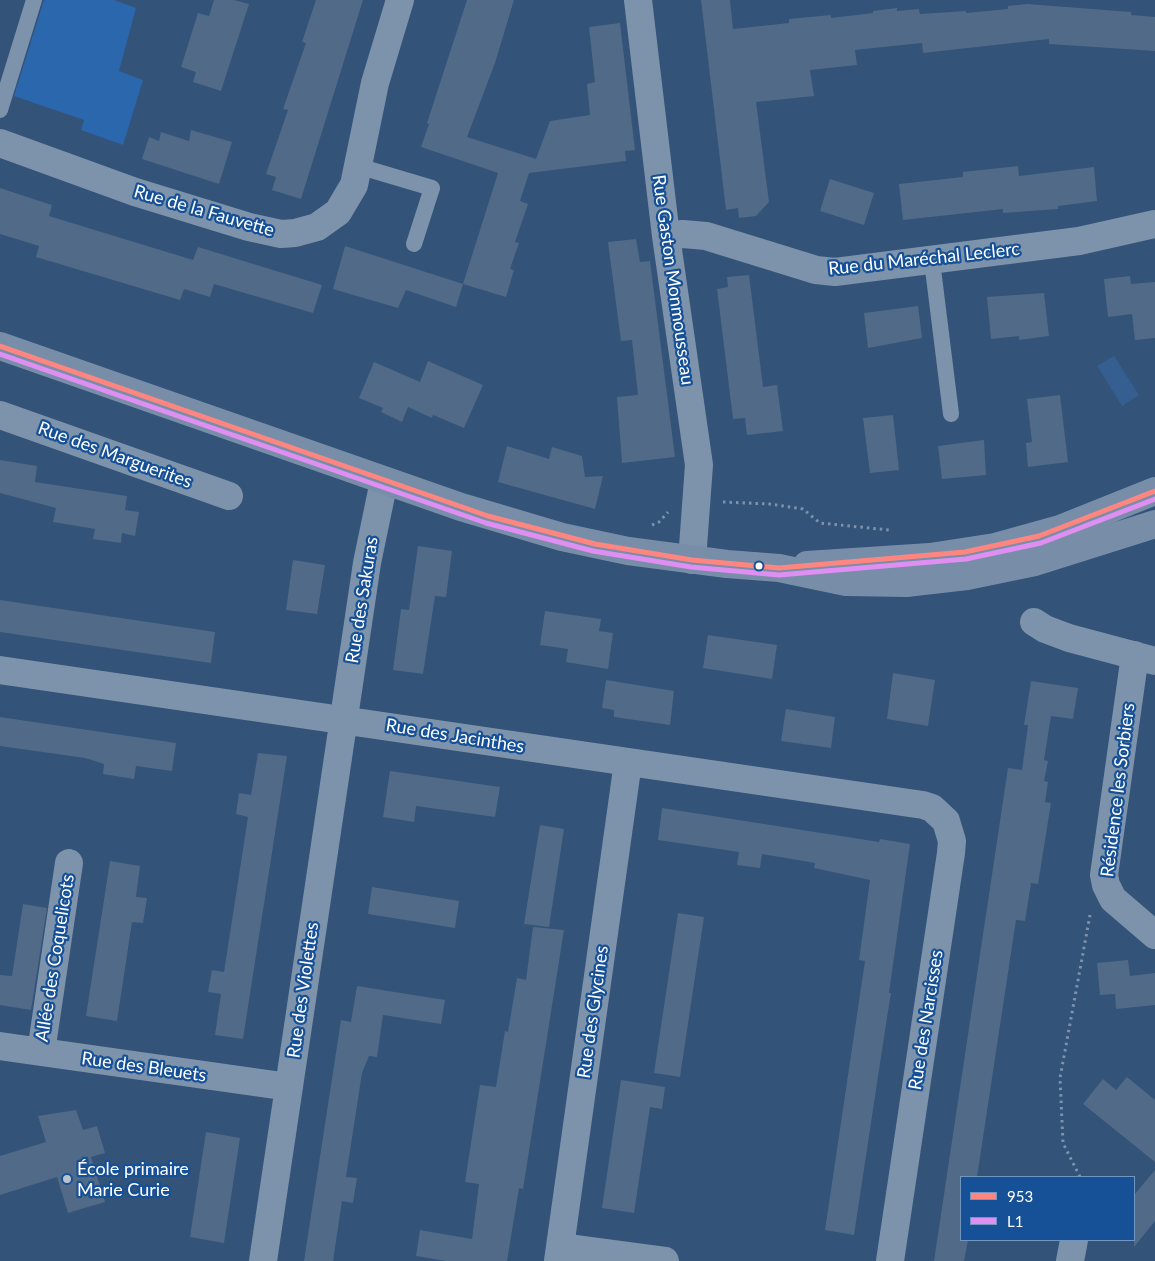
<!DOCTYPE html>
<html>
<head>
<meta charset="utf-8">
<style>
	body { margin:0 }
	#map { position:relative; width:1155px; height:1261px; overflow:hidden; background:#335379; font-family:Lato,sans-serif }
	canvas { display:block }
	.legend { position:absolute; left:960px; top:1176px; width:175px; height:65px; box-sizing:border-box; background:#165096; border:1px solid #7396c0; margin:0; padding:6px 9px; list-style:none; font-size:15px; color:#fff }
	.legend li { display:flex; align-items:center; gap:10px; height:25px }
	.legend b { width:25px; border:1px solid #7396c0 }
</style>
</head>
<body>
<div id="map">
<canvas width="1155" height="1261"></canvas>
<ul class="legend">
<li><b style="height:6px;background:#ff8580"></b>953</li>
<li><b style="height:6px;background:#df8ef1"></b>L1</li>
</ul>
</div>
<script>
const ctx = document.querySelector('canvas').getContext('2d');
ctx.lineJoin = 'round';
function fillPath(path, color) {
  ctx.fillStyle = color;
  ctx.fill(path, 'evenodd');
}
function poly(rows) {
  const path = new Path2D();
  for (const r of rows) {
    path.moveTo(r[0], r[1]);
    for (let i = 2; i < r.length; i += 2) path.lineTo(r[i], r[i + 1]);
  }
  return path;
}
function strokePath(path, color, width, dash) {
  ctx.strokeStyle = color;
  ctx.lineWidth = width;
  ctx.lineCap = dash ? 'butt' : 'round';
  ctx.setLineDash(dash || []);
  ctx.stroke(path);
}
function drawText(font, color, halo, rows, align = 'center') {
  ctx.font = font + ' Lato,sans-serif';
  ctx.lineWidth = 4.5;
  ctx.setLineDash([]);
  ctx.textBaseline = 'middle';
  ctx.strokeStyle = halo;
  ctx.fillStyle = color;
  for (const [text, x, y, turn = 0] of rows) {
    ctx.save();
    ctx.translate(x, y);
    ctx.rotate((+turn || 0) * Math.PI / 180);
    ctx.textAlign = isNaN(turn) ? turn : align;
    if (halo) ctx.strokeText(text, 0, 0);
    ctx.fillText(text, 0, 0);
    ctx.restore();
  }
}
fillPath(poly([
	[44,0,114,0,136,8,119,71,143,80,123,145,81,130,84,120,14,96]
]), '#2b67ad');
fillPath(poly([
	[1114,356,1139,395,1122,406,1097,366]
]), '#365f91');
fillPath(poly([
	[214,0,234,0,249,4,221,91,193,82,196,72,181,67,198,13,209,16],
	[316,0,363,0,301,199,272,190,276,177,266,174,288,110,283,109,306,43,302,42],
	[467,0,514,0,495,63,467,137,536,159,550,121,590,115,587,84,595,82,589,27,620,23,635,150,625,151,626,161,529,173,520,201,528,204,515,242,519,243,510,269,514,270,506,297,463,284,456,307,406,290,398,308,333,289,345,246,463,284,498,173,421,147,429,124,427,123],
	[701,0,730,0,733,29,789,23,789,19,831,15,831,18,873,13,873,11,897,8,897,11,919,9,920,14,966,11,966,13,1008,9,1008,6,1027,4,1131,12,1131,15,1155,17,1155,51,1049,44,1049,39,923,53,922,43,855,50,857,65,810,70,814,96,756,102,769,202,756,216,739,218,738,208,726,210],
	[191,130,232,142,219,184,142,159,149,137,159,141,161,132,189,141],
	[1018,166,1019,176,1094,167,1097,201,1058,206,1058,209,1003,213,1003,209,903,220,899,184,963,177,963,172],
	[830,179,874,193,864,225,820,211],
	[0,188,52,205,49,216,193,260,198,247,322,285,313,313,214,284,210,297,184,289,180,300,36,257,39,246,0,234],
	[636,239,640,262,650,261,675,457,622,463,617,397,638,395,632,340,621,341,608,242],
	[749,275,763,387,777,385,783,431,747,435,745,418,733,419,717,289,728,287,727,277],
	[1130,276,1131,284,1155,282,1155,338,1135,340,1132,314,1108,317,1104,279],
	[1044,293,1049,336,1019,340,1019,336,991,339,987,297],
	[918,306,922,338,868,348,864,313],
	[428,361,483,385,464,428,433,415,432,418,408,407,402,422,381,412,383,408,359,398,374,362,420,382],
	[1060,395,1068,462,1028,467,1026,443,1032,442,1027,399],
	[893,415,899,470,870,473,863,418],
	[984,440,986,475,942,479,938,446],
	[507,446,549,459,552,447,582,456,585,477,603,476,595,509,498,482],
	[0,460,37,466,35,482,127,496,125,510,139,512,135,536,122,533,121,543,93,539,95,529,53,522,56,508,0,493],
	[418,546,452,551,446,597,435,596,423,674,393,670,401,609,409,610],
	[293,560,325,565,317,614,286,610],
	[0,600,215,632,211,663,0,632],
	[545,611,601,619,599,631,613,633,608,669,566,662,568,649,540,645],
	[708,635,777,645,772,679,703,668],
	[893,673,935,680,928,726,887,719],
	[606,680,674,691,670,725,614,717,614,710,602,708],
	[1031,681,1078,688,1073,719,1051,716,1044,760,1048,761,1044,781,1048,782,1045,802,1051,803,1038,884,1031,883,1025,921,1016,920,977,1177,961,1177,961,1240,968,1240,964,1261,934,1261,1008,768,1022,770,1028,725,1024,725],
	[786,709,835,717,831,748,781,741],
	[0,717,176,743,172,771,136,766,134,779,103,774,104,764,85,758,0,746],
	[258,753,287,756,243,1039,215,1035,221,994,208,992,212,970,224,972,248,817,236,814,239,793,251,795],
	[390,771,500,787,495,817,416,806,414,822,383,817],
	[662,808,879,842,880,839,910,844,889,993,891,993,886,1024,854,1235,825,1230,865,961,859,960,870,880,814,868,815,863,762,854,760,868,737,865,739,852,658,840],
	[540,825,564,829,549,927,524,924],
	[110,861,140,866,136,897,147,898,143,923,132,922,117,1021,86,1016],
	[372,887,459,901,455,928,368,914],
	[23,904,47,908,31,1010,0,1005,0,975,12,976],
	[678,913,704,917,680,1077,654,1073],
	[533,927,564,930,523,1189,519,1188,507,1261,446,1261,416,1256,420,1230,472,1239,479,1184,465,1182,480,1085,496,1087,505,1031,508,1032,517,978,526,980],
	[1128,960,1130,976,1155,973,1155,1005,1116,1009,1115,994,1100,995,1097,963],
	[357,986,445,1000,441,1024,383,1015,377,1057,369,1056,362,1073,346,1177,357,1178,353,1203,342,1201,333,1261,304,1261,341,1020,351,1022],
	[1127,1077,1155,1100,1155,1162,1083,1104,1103,1079,1116,1090],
	[621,1080,665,1087,662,1109,650,1107,634,1213,602,1208],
	[76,1110,83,1130,97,1126,105,1153,91,1157,105,1202,68,1213,57,1177,0,1195,0,1156,46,1142,38,1116],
	[206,1132,240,1138,224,1243,190,1237],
	[1155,1170,1155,1221,1134,1247,1134,1195]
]), '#506a88');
strokePath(poly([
	[723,502,770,504,803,509,820,523,889,530],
	[652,525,659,522,668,512],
	[1080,1177,1063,1143,1060,1078,1090,915]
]), '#7d93ab', 3, [2.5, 4]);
strokePath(poly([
	[0,110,34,0],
	[358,166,432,188,414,244],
	[932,261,951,414]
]), '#7d93ab', 16);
strokePath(poly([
	[638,0,666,236,699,465,692,560],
	[0,143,135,192,249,227,281,234,295,233,317,227,338,212,354,185,375,83,400,0],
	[666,236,683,234,706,236,816,270,835,272,1079,241,1155,224],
	[0,415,229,496],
	[1034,622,1045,629,1069,638,1155,661],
	[1135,655,1104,875,1106,885,1113,899,1155,935],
	[0,670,923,805,932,808,946,821,952,841,951,853,890,1261],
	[0,1046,289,1087],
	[41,1052,69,863],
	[560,1247,665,1261],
	[263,1261,367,563,384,481],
	[558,1261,628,762],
	[1070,1261,1074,1240]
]), '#7d93ab', 28);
strokePath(poly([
	[0,346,461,507,562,537,628,551,727,564,779,568,846,582,906,583,967,576,1035,562,1155,524],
	[807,565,930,557,995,547,1060,529,1155,491]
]), '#788ea8', 28);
strokePath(poly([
	[0,346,488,516,595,544,692,560,779,568,965,552,1039,536,1155,491]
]), '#ff8580', 5);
strokePath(poly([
	[0,354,486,523,593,551,691,567,779,575,966,559,1041,543,1155,499]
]), '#df8ef1', 5);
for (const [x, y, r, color] of [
	[759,566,4.5,"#fff"],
	[67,1179,5,"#b8c3d0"]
]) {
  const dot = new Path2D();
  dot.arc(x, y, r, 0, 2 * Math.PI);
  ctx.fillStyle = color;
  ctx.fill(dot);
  strokePath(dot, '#165096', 2);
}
drawText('18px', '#fff', '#165096', [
	["Rue de la Fauvette",204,211,16],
	["Rue du Maréchal Leclerc",924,259,-6],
	["Rue Gaston Monmousseau",673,280,82],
	["Rue des Marguerites",115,455,20],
	["Rue des Sakuras",362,600,-81],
	["Rue des Jacinthes",455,736,9],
	["Résidence les Sorbiers",1118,790,-83],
	["Allée des Coquelicots",55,958,-81],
	["Rue des Violettes",303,990,-82],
	["Rue des Glycines",593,1012,-82],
	["Rue des Narcisses",926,1020,-81],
	["Rue des Bleuets",144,1067,8]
]);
drawText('18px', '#fff', '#165096', [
	["École primaire",77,1169],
	["Marie Curie",77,1190]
], 'left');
</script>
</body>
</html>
